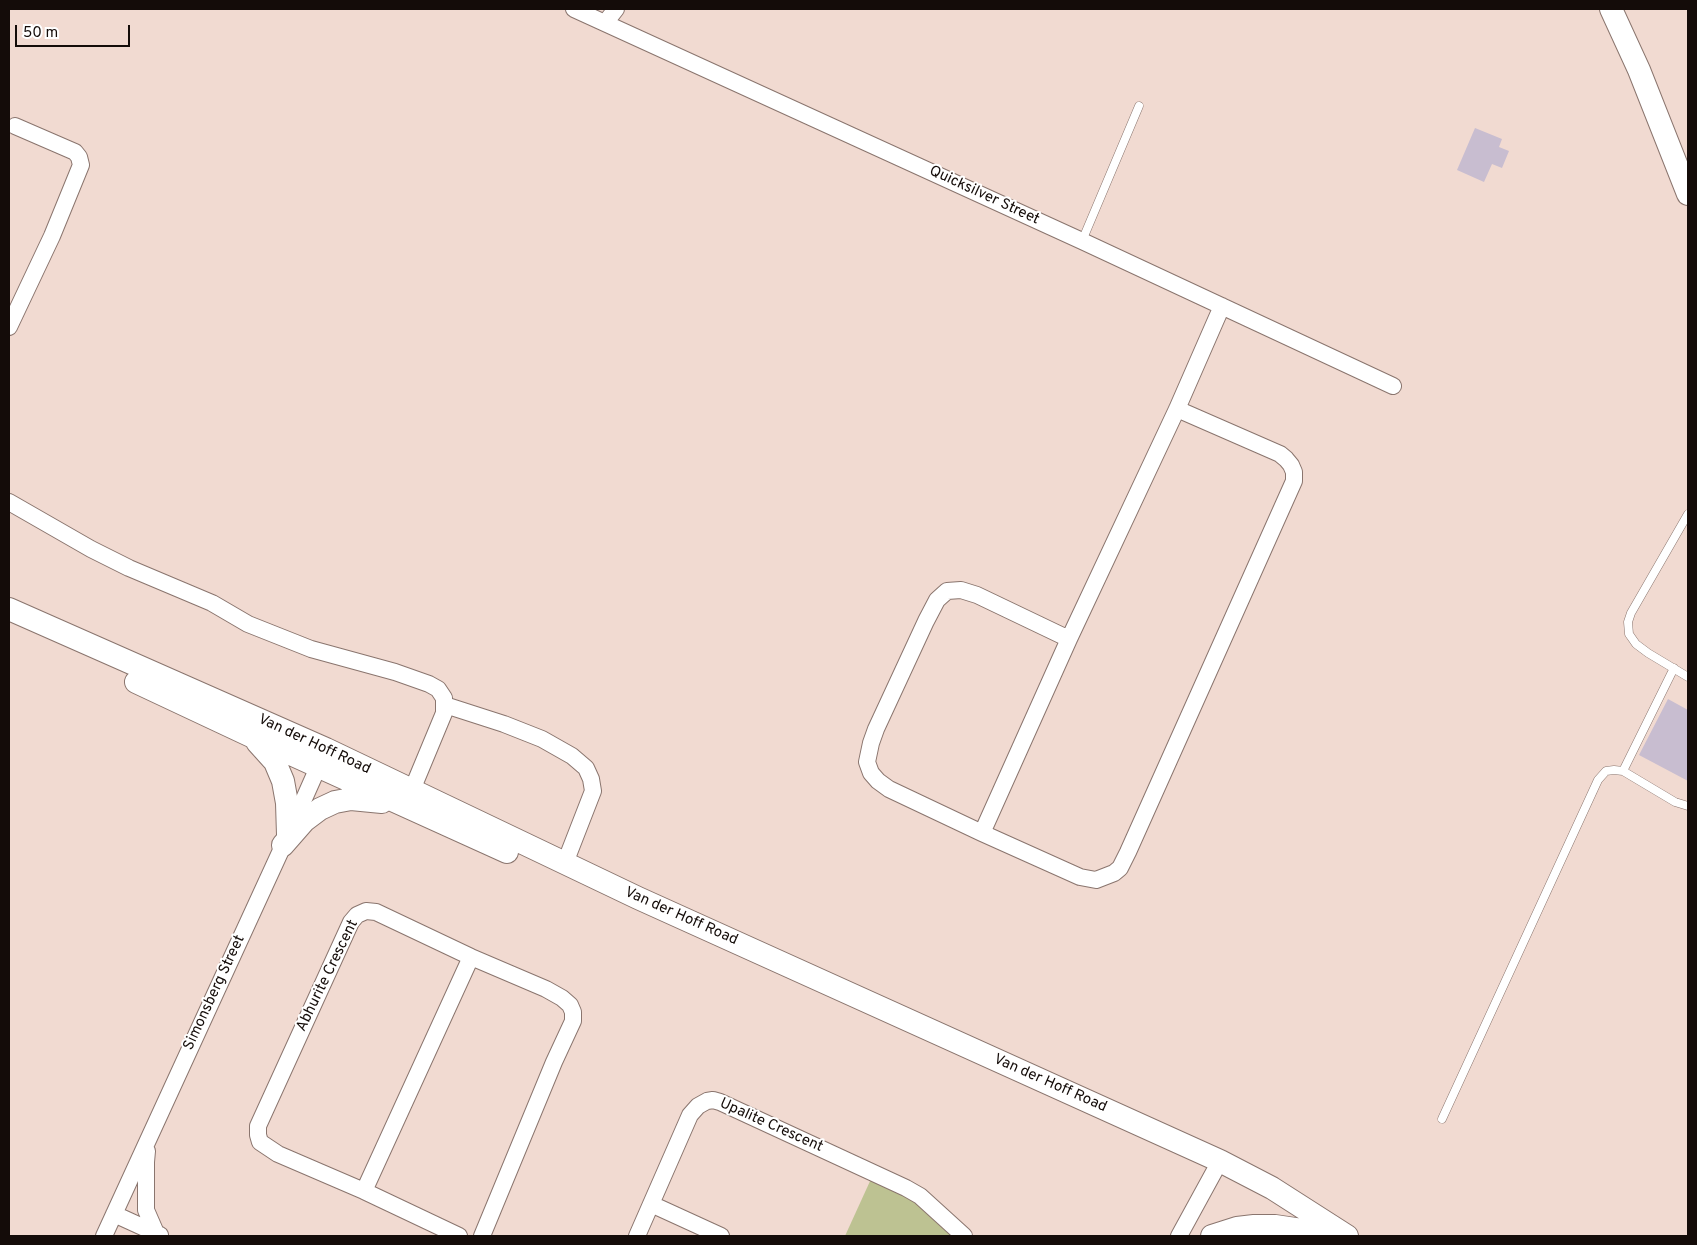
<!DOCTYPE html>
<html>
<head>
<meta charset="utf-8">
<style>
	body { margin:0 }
	#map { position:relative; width:1697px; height:1245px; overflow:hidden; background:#f1dad1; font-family:Overpass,sans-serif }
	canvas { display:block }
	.frame { position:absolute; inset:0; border:10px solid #140c09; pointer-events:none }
	.scale { position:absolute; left:15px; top:25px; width:115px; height:22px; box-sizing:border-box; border:2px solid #140c09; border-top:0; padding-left:6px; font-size:15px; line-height:18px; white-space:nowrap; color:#140c09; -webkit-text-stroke:4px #fff; paint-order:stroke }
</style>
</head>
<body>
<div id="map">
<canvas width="1697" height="1245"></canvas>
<div class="frame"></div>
<div class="scale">50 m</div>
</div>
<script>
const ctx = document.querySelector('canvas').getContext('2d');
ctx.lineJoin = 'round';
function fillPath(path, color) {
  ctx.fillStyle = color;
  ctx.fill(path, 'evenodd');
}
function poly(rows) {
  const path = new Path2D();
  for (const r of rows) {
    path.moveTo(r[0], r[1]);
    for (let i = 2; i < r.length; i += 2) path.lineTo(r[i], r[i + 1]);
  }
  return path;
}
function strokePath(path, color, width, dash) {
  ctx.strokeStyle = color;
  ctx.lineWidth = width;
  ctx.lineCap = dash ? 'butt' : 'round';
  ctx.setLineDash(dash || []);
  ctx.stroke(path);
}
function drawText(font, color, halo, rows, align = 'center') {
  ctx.font = font + ' Overpass,sans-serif';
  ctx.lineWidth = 4;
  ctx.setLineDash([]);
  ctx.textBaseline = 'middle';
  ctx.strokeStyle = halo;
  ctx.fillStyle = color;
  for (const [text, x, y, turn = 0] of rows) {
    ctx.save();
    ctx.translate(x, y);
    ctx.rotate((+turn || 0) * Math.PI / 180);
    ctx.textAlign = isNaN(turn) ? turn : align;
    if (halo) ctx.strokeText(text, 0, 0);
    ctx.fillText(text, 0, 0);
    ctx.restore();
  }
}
fillPath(poly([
	[871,1179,905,1192,959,1236,845,1236]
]), '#bdc292');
fillPath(poly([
	[1475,128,1502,139,1499,147,1509,151,1502,168,1492,164,1484,182,1457,170],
	[1668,699,1688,710,1688,781,1639,755]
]), '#c8bdd0');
const service = poly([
	[1082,241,1139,106],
	[1688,514,1631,613,1628,622,1629,634,1636,644,1648,653,1688,677],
	[1623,771,1674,668],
	[1442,1119,1598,780,1606,771,1614,770,1623,771,1675,802,1688,806]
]);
const minor = poly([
	[574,9,1082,241,1393,386],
	[605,23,616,9],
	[9,327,52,236,81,165,79,157,75,152,15,126],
	[9,502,91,549,129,568,212,603,248,624,311,649,395,672,429,684,438,689,444,698,444,713,412,790],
	[1069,639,977,595,961,590,947,591,937,600,926,621,876,729,871,743,867,762,871,773,878,781,889,789,982,833,1080,877,1096,880,1114,873,1120,868,1128,852,1294,481,1294,472,1291,465,1286,459,1280,454,1177,409],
	[445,705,504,724,542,739,572,756,586,768,591,779,593,791,565,863],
	[982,833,1069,639,1177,409,1222,306],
	[147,1151,146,1162,146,1210,156,1233],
	[364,1191,471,957],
	[651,1204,721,1236],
	[114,1214,160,1235],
	[104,1236,288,835,323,756],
	[459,1236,364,1191,278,1154,260,1142,258,1135,258,1126,351,922,357,915,366,911,376,912,471,957,546,989,562,998,570,1005,573,1012,573,1021,554,1062,482,1236],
	[637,1236,690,1115,698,1106,707,1101,713,1100,720,1102,906,1188,920,1196,964,1236],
	[1179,1236,1220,1161]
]);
const secondary = poly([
	[1611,9,1639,70,1688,194],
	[9,609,326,749,638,898,1220,1161,1272,1188,1347,1236],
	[136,682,251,736,507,852],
	[257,742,275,762,283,781,287,803,288,835],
	[283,845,304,821,320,809,335,802,351,799,382,802],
	[1212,1236,1237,1228,1254,1226,1275,1226,1315,1232]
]);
strokePath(service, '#8a756e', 9);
strokePath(minor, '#8a756e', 18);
strokePath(secondary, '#8a756e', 24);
strokePath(service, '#fff', 8);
strokePath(minor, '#fff', 16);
strokePath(secondary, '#fff', 22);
drawText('15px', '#140c09', '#fff', [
	["Quicksilver Street",984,196,25],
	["Van der Hoff Road",314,745,25],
	["Van der Hoff Road",681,917,24],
	["Abhurite Crescent",328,976,-64],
	["Simonsberg Street",215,993,-65],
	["Van der Hoff Road",1050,1084,24],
	["Upalite Crescent",771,1126,24]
]);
</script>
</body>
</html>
